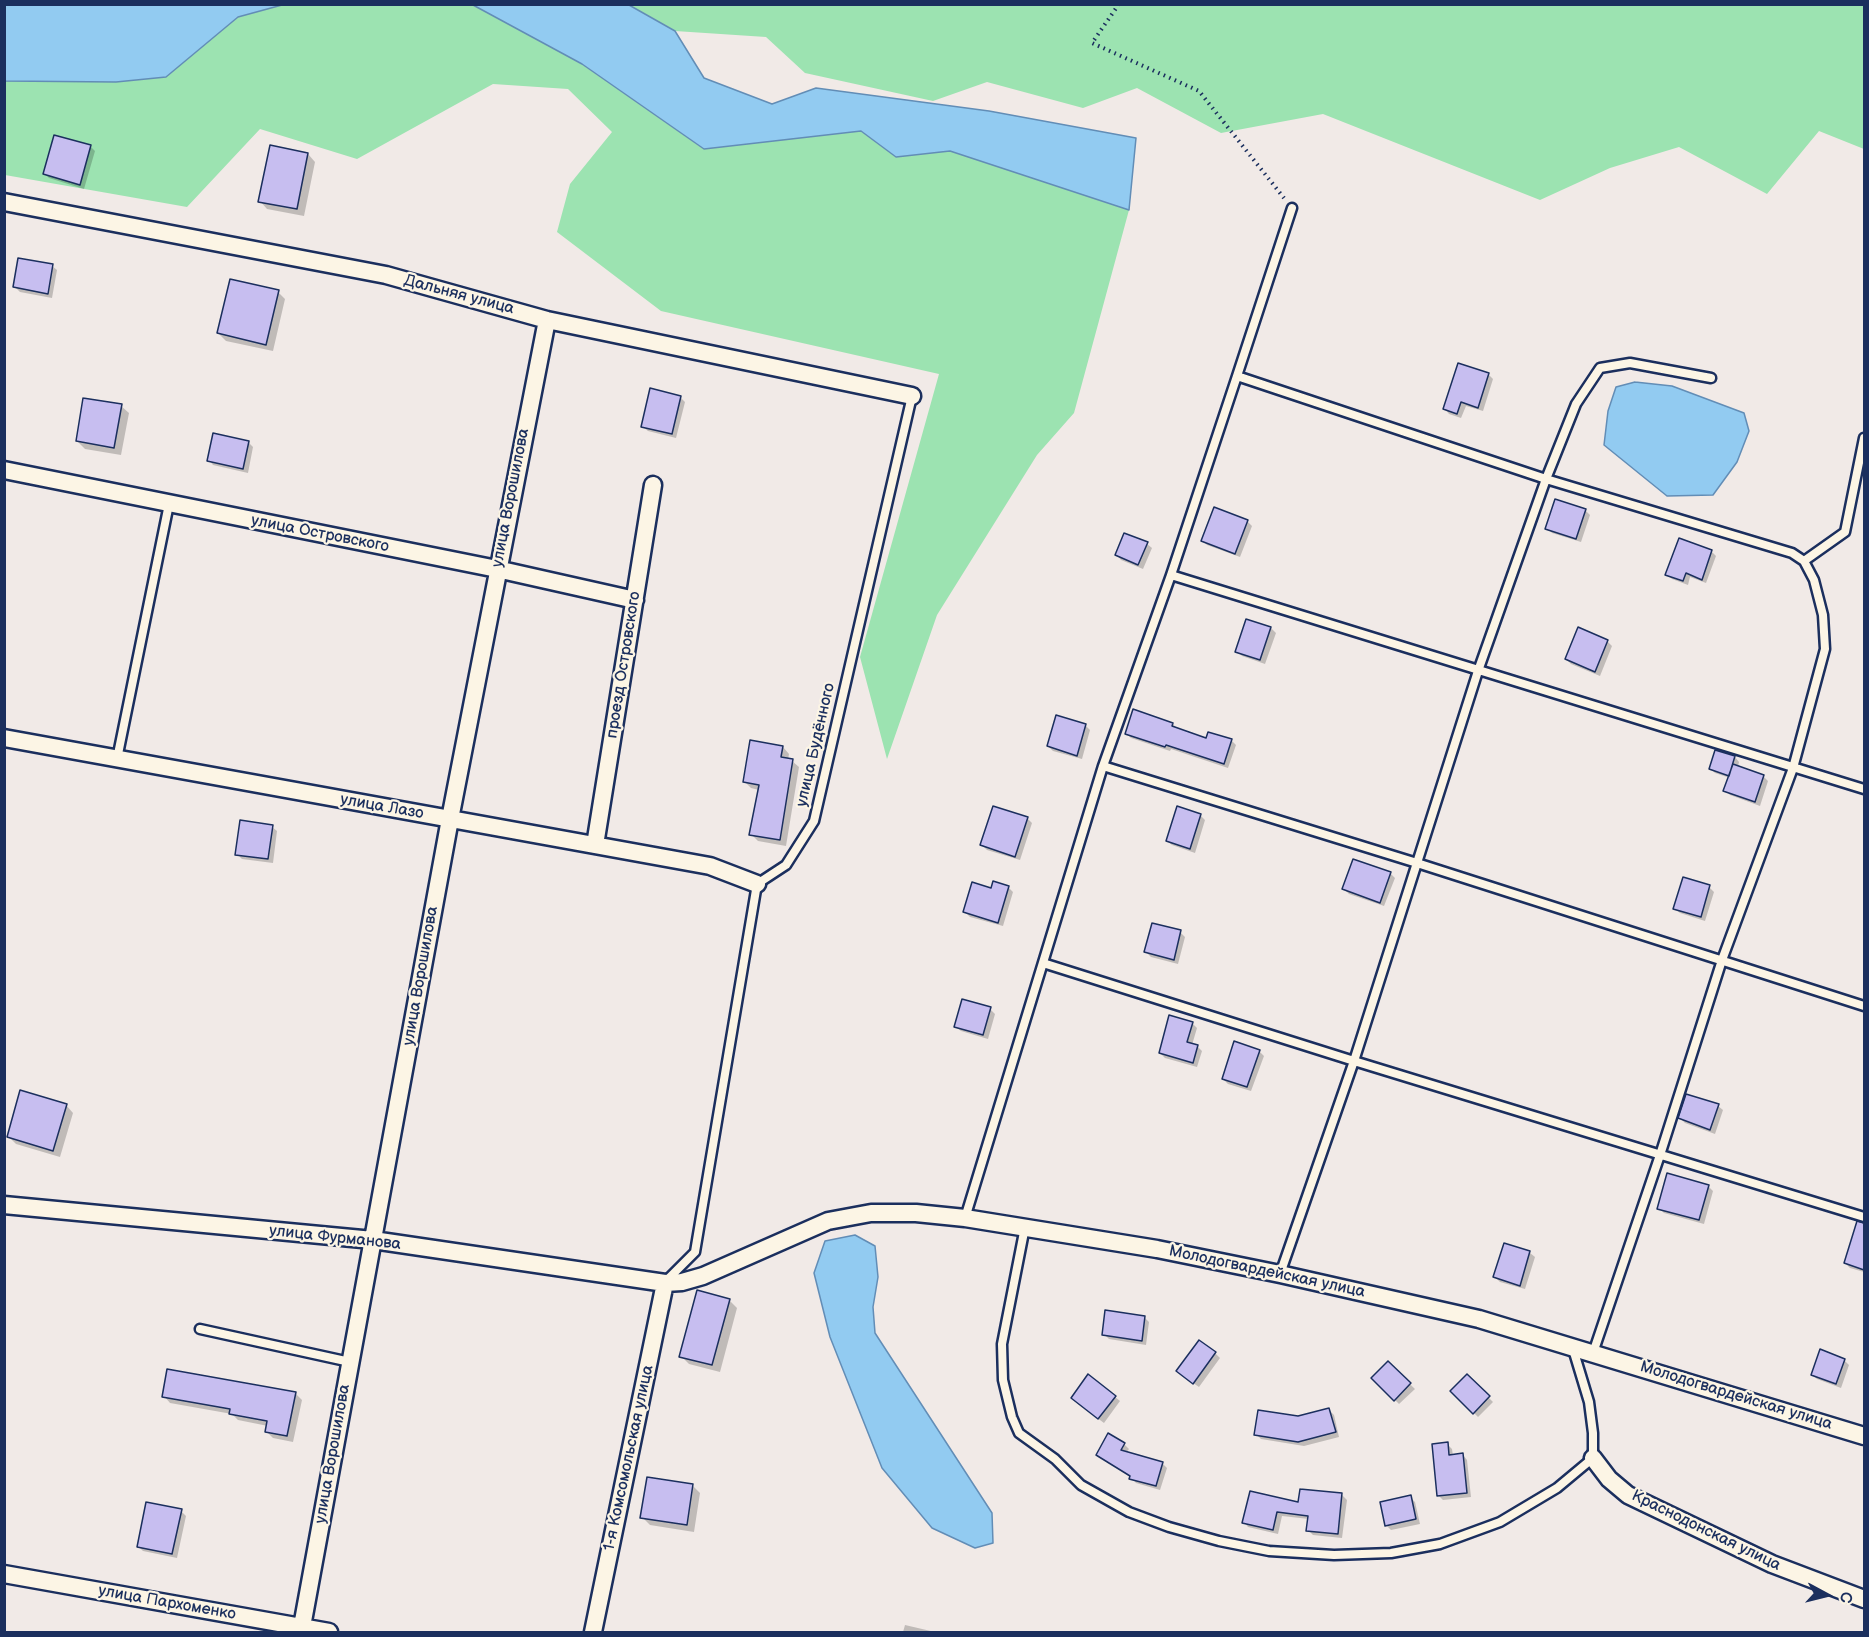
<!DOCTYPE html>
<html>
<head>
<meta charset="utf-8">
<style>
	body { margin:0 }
	#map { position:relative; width:1869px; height:1637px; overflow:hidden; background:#f1eae7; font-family:"Balsamiq Sans",sans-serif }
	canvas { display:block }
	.frame { position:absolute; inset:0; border:6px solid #1b2f5e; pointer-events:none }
	.north { position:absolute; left:1797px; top:1565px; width:60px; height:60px; -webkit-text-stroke:4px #fcf5e5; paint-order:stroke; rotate:97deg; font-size:16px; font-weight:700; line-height:24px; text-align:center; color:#1b2f5e }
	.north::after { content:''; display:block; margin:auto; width:21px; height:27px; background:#1b2f5e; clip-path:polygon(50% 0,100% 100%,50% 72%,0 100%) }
</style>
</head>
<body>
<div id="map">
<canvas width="1869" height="1637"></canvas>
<div class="frame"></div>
<div class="north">С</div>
</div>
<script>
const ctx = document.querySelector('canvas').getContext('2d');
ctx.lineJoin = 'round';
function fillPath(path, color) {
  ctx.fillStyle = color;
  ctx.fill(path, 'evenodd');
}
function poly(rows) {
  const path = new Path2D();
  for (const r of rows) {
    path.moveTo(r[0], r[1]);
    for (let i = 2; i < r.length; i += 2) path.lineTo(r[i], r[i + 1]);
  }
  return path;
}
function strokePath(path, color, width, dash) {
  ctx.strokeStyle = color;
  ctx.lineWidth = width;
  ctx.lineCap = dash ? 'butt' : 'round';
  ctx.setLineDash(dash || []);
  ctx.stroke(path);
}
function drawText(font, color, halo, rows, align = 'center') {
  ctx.font = font + ' "Balsamiq Sans",sans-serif';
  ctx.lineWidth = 4.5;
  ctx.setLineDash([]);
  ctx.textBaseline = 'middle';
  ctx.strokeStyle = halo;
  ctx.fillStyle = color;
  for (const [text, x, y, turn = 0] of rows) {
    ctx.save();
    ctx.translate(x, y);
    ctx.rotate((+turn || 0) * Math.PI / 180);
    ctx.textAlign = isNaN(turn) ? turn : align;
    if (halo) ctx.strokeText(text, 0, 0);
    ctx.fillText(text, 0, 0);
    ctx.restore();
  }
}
fillPath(poly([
	[282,5,473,5,582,64,704,149,861,131,896,157,950,150,1129,210,1074,413,1037,455,937,615,887,759,860,657,939,374,661,311,557,232,570,184,612,132,568,89,493,84,357,159,260,129,187,207,5,175,4,81,116,82,166,77,238,17],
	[629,5,1864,5,1864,149,1819,131,1767,194,1679,147,1610,168,1540,200,1323,114,1221,133,1137,88,1083,108,987,82,933,101,805,73,766,37,675,31]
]), '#9ce3b1');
const water = poly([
	[5,4,282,4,282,5,238,17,166,77,116,82,5,81,5,4],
	[473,5,629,5,675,31,704,78,772,104,816,88,989,111,1136,138,1129,210,950,151,896,157,861,131,704,149,582,64,473,5],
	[1635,382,1672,386,1744,413,1749,431,1737,462,1713,495,1667,496,1604,445,1608,411,1616,387,1635,382],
	[855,1235,875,1246,878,1277,873,1307,875,1333,992,1513,993,1543,975,1548,932,1528,882,1468,830,1337,814,1273,825,1241,855,1235]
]);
fillPath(water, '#92cbf1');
strokePath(water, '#628db6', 1.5);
fillPath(poly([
	[90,146,95,151,84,189,49,178,45,174],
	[308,154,315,162,304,216,267,209,260,201],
	[52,266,57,270,52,298,20,292,15,287],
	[278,292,285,299,273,351,226,341,218,333],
	[1459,365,1489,375,1493,379,1483,411,1466,406,1461,418,1449,414,1445,409],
	[680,397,685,402,676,438,648,431,643,427],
	[121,406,129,413,121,455,85,449,77,441],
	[249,443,253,447,248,473,213,465,209,460],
	[1585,510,1590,515,1581,542,1552,533,1547,528],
	[1247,521,1252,526,1240,557,1207,545,1202,540],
	[1680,540,1712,552,1716,556,1706,583,1690,577,1688,585,1672,579,1667,575],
	[1147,544,1152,548,1143,569,1121,560,1117,555],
	[1247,621,1271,628,1276,633,1265,664,1242,656,1237,651],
	[1607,641,1612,646,1600,676,1571,664,1566,659],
	[1173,724,1178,730,1207,740,1209,733,1232,741,1236,745,1228,768,1171,749,1170,751,1131,738,1126,733],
	[1085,725,1090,730,1082,759,1053,751,1048,746],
	[783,747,789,754,788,760,792,761,799,767,786,846,758,841,751,834,759,790,751,788,744,781],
	[1735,757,1739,762,1738,767,1763,776,1768,781,1760,806,1730,795,1725,790,1730,778,1715,773,1710,768],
	[1200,815,1205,820,1195,853,1172,845,1167,841],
	[1027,818,1032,823,1020,860,987,850,982,845],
	[272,827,277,831,273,863,242,859,237,854],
	[1390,873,1395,878,1384,906,1349,894,1344,889],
	[1008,887,1013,892,1003,926,970,917,965,912,992,890],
	[1709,887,1714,892,1705,921,1680,913,1675,909],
	[1180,932,1185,937,1178,964,1151,957,1146,952],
	[990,1009,995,1014,988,1039,961,1031,956,1027],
	[1192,1023,1197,1028,1192,1045,1197,1046,1202,1051,1197,1067,1165,1058,1160,1053],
	[1259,1051,1264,1056,1251,1091,1228,1084,1223,1079],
	[1687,1096,1718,1106,1723,1110,1715,1134,1685,1123,1680,1118],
	[66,1105,73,1113,60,1157,16,1144,8,1136],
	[1708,1186,1713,1191,1704,1224,1664,1213,1659,1208],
	[1854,1234,1864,1237,1864,1272,1850,1268,1845,1263],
	[1505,1245,1530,1253,1535,1257,1525,1289,1500,1282,1495,1277],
	[729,1300,737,1308,720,1372,689,1364,681,1356],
	[1144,1317,1149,1322,1146,1345,1109,1339,1104,1334],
	[1215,1353,1220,1358,1199,1387,1183,1376],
	[1844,1360,1849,1365,1841,1388,1817,1379,1812,1375],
	[1388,1363,1415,1389,1399,1404,1373,1378],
	[1467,1376,1493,1402,1478,1417,1452,1391],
	[295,1393,302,1400,293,1442,273,1438,266,1431,268,1426,238,1420,232,1414,170,1403,164,1396],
	[1115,1397,1120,1401,1104,1423,1077,1403],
	[1329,1410,1334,1415,1339,1437,1304,1446,1261,1439,1256,1434],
	[1124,1444,1129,1449,1126,1453,1162,1463,1167,1468,1160,1490,1136,1483,1131,1477,1097,1455],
	[1447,1444,1452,1449,1453,1456,1463,1455,1467,1460,1471,1497,1443,1500,1438,1495],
	[693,1486,700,1493,694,1532,650,1525,642,1517],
	[1342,1495,1347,1500,1342,1538,1313,1535,1308,1530,1309,1519,1282,1516,1278,1534,1248,1527,1244,1522,1300,1504],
	[1410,1497,1415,1502,1420,1524,1391,1530,1386,1525],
	[181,1511,186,1516,177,1558,143,1551,138,1546],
	[905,1625,935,1632,903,1632]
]), '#0003');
const building = poly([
	[54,135,91,145,80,185,43,174,54,135],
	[270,145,308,153,297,209,258,202,270,145],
	[18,258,53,264,48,294,13,287,18,258],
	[230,279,279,290,266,345,217,333,230,279],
	[1458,363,1489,373,1478,408,1461,402,1457,414,1443,409,1458,363],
	[650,388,681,396,672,434,641,427,650,388],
	[83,398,122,404,114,448,76,441,83,398],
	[213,433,249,441,243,469,207,461,213,433],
	[1555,499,1586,509,1576,539,1545,529,1555,499],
	[1214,507,1248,520,1235,554,1201,541,1214,507],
	[1124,533,1148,542,1138,565,1115,555,1124,533],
	[1679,538,1712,550,1702,580,1686,573,1683,581,1665,575,1679,538],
	[1246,619,1271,627,1260,660,1235,652,1246,619],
	[1578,627,1608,640,1595,672,1565,659,1578,627],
	[1133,709,1173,723,1172,726,1206,738,1208,732,1232,739,1224,764,1166,745,1165,747,1125,734,1133,709],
	[1056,715,1086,724,1077,756,1047,746,1056,715],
	[750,740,783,746,781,757,793,759,780,840,749,835,759,785,743,782,750,740],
	[1715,750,1735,756,1729,776,1709,769,1715,750],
	[1733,764,1764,775,1755,802,1723,791,1733,764],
	[993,806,1028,817,1015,857,980,845,993,806],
	[1177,806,1201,814,1190,849,1166,841,1177,806],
	[240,820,273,825,268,859,235,855,240,820],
	[1353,859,1391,872,1380,903,1342,889,1353,859],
	[1683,877,1710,885,1701,917,1673,909,1683,877],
	[993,881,1009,886,998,923,963,912,972,882,991,888,993,881],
	[1152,923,1181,930,1174,960,1144,952,1152,923],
	[962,999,991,1007,983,1035,954,1027,962,999],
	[1169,1015,1193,1022,1187,1042,1198,1045,1193,1063,1159,1053,1169,1015],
	[1234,1041,1260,1050,1247,1087,1222,1079,1234,1041],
	[20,1090,67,1104,53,1151,7,1137,20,1090],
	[1686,1094,1719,1104,1710,1130,1678,1118,1686,1094],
	[1667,1173,1709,1185,1699,1220,1657,1209,1667,1173],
	[1857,1221,1864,1223,1864,1270,1844,1263,1857,1221],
	[1504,1243,1530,1251,1520,1286,1493,1277,1504,1243],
	[697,1290,730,1299,712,1365,679,1357,697,1290],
	[1105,1310,1145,1316,1142,1341,1102,1335,1105,1310],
	[1199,1340,1216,1352,1193,1384,1176,1371,1199,1340],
	[1820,1349,1845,1359,1836,1384,1811,1375,1820,1349],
	[1388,1361,1411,1383,1394,1401,1371,1378,1388,1361],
	[167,1369,296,1392,287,1436,265,1432,267,1421,229,1414,230,1409,162,1397,167,1369],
	[1088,1374,1116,1396,1098,1419,1071,1398,1088,1374],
	[1467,1374,1490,1396,1473,1414,1450,1391,1467,1374],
	[1329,1408,1336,1432,1298,1442,1254,1435,1258,1410,1298,1416,1329,1408],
	[1108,1433,1125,1443,1121,1450,1163,1462,1156,1486,1129,1479,1130,1476,1096,1455,1108,1433],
	[1448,1442,1449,1455,1463,1453,1467,1493,1437,1496,1432,1444,1448,1442],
	[647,1477,693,1484,687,1525,640,1518,647,1477],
	[1300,1489,1342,1493,1338,1534,1306,1531,1308,1516,1277,1512,1273,1530,1242,1523,1250,1491,1298,1502,1300,1489],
	[1411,1495,1416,1519,1385,1526,1380,1502,1411,1495],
	[146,1502,182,1509,172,1554,137,1547,146,1502]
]);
fillPath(building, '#c7bef0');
strokePath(building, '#1b2f5e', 1.5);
const lane = poly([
	[1237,376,1292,208],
	[1804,561,1845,532,1864,438],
	[1171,575,1864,789],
	[117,759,169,504],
	[1103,766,1417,863,1864,1006],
	[1043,963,1354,1061,1864,1217],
	[965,1218,1103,766,1171,575,1237,376,1546,479,1792,553,1804,561,1814,580,1823,615,1825,649,1793,768,1722,960,1660,1155,1593,1353],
	[1025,1227,1002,1344,1003,1380,1012,1417,1019,1433,1055,1459,1081,1485,1129,1512,1169,1527,1219,1541,1269,1551,1334,1555,1391,1553,1440,1544,1500,1522,1557,1488,1593,1458,1593,1433,1589,1402,1573,1349],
	[1280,1274,1354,1061,1478,671,1546,479,1576,404,1600,368,1630,363,1711,378],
	[667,1280,695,1252,757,884,786,865,814,821,912,396],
	[200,1329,350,1362]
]);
const street = poly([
	[4,202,386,275,547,320,912,396],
	[4,470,497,569,635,600],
	[4,738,710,866,757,884],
	[595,845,653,485],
	[4,1205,373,1240,665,1283,682,1282,703,1276,828,1221,871,1213,916,1213,965,1218,1157,1249,1280,1274,1479,1319,1864,1436],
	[1593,1458,1609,1479,1628,1495,1772,1564,1864,1599],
	[4,1574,329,1632],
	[301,1632,450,819,547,320],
	[593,1632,665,1283]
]);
strokePath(lane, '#1b2f5e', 13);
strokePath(street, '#1b2f5e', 21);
strokePath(poly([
	[1119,4,1092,43,1199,91,1284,198]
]), '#1b2f5e', 4, [1.5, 4.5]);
strokePath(lane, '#fcf5e5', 8);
strokePath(street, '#fcf5e5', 16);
drawText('16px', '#1b2f5e', '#fcf5e5', [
	["Дальняя улица",459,295,15],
	["улица Ворошилова",511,498,-79],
	["улица Островского",320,534,11],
	["проезд Островского",624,665,-81],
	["улица Будённого",816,745,-77],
	["улица Лазо",382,807,10],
	["улица Ворошилова",421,976,-80],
	["улица Фурманова",335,1238,6],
	["Молодогвардейская улица",1267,1272,12],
	["Молодогвардейская улица",1736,1396,17],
	["улица Ворошилова",333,1454,-80],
	["1-я Комсомольская улица",629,1458,-78],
	["Краснодонская улица",1706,1531,26],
	["улица Пархоменко",167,1603,10]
]);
</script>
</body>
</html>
